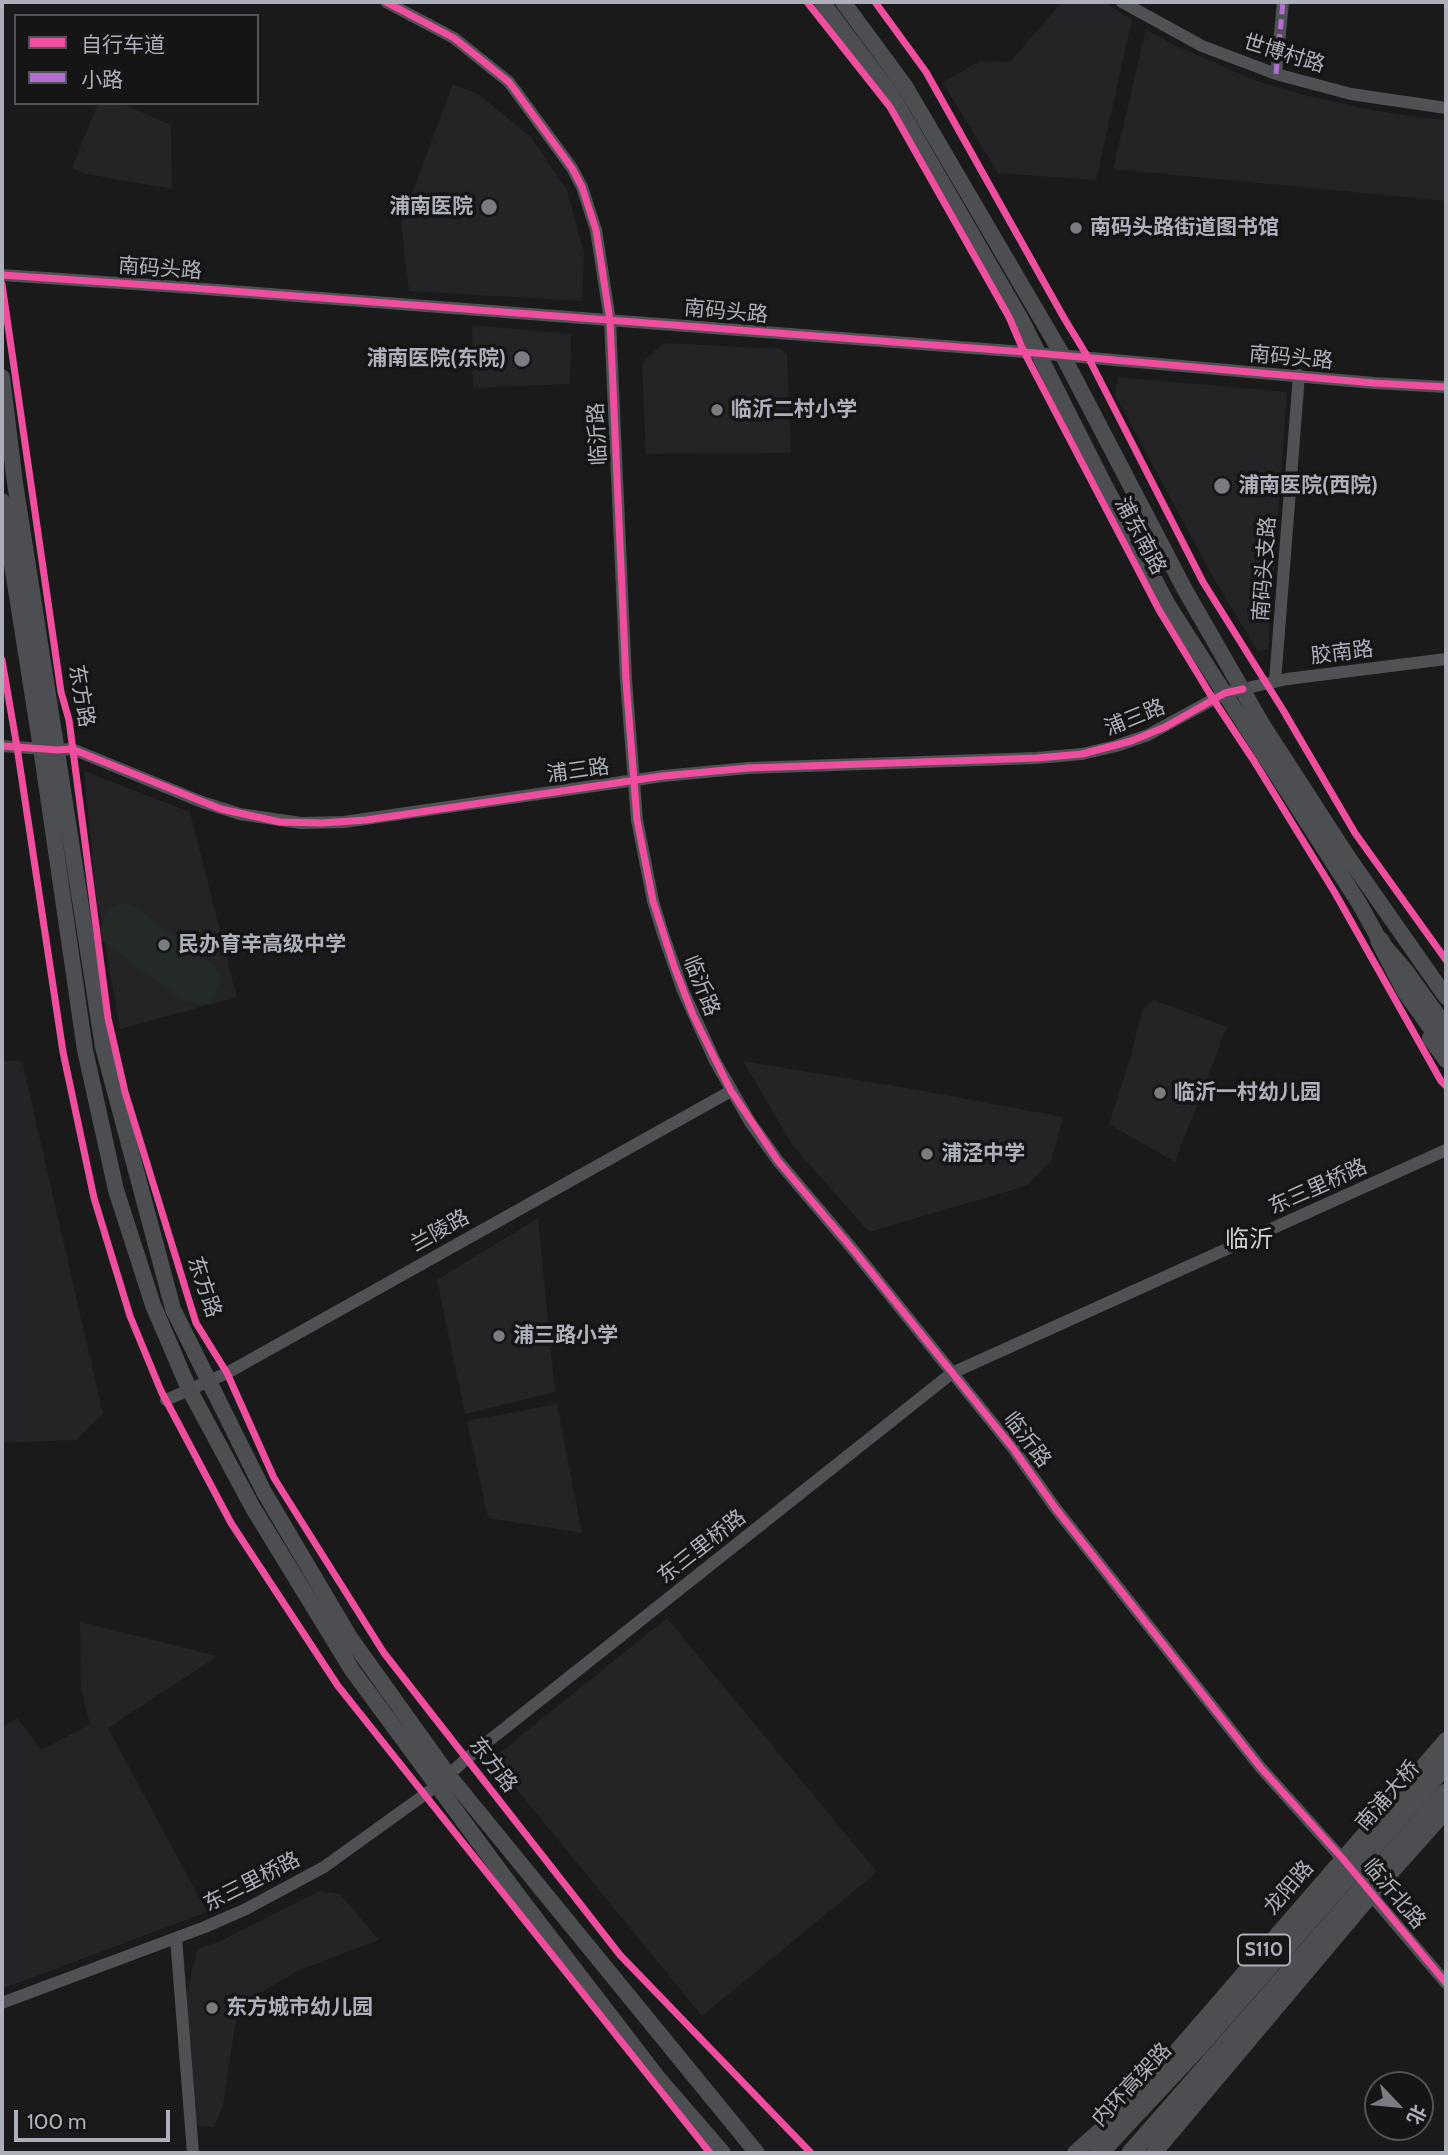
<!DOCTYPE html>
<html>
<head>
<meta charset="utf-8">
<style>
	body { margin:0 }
	#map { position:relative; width:1448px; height:2155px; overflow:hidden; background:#1a1a1b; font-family:Cabin,"Noto Sans SC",sans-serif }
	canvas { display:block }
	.frame { position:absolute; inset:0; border:4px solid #adb0ba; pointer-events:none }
	.legend { position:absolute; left:14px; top:14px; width:245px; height:91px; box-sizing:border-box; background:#151516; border:2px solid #525358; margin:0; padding:9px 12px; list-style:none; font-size:21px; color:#adb0ba }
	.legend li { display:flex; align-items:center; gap:14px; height:35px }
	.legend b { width:35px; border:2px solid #525358 }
	.north { position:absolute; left:1364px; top:2071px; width:70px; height:70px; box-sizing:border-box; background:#151516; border:2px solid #525358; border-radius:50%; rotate:116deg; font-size:19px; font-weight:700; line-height:28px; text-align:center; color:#adb0ba }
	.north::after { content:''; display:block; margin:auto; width:24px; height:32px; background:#7a7c82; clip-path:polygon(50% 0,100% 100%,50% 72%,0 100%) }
	.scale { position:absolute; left:14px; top:2110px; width:156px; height:32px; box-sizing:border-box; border:4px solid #adb0ba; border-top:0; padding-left:9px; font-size:21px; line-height:24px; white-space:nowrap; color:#adb0ba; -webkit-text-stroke:5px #151516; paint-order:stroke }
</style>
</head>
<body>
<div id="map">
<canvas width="1448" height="2155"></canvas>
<div class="frame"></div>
<ul class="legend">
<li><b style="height:9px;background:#ef4d9e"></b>自行车道</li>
<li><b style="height:9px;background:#b36fd0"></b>小路</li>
</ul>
<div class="north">北</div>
<div class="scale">100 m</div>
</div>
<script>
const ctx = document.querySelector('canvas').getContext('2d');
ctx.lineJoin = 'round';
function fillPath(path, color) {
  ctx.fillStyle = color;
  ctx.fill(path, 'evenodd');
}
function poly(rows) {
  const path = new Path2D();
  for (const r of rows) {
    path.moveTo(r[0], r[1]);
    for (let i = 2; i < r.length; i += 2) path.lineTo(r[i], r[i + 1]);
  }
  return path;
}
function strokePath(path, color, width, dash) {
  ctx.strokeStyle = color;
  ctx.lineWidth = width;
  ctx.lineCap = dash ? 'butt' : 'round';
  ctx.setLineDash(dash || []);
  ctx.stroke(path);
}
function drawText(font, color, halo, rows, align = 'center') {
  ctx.font = font + ' Cabin,"Noto Sans SC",sans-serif';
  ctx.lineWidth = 7;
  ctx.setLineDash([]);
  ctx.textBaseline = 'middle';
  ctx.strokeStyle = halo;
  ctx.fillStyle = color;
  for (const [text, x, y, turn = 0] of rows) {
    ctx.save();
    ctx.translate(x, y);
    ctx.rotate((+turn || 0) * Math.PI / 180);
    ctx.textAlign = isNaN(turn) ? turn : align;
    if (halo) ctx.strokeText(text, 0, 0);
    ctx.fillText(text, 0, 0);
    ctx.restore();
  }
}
fillPath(poly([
	[1062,2,1105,2,1132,20,1096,180,998,173,943,83,979,61,1010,62],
	[1146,29,1174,45,1254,80,1304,95,1357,107,1407,116,1446,120,1446,201,1113,169],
	[453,84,478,94,531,137,567,190,584,253,582,301,409,291,401,223],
	[98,103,121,103,171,125,172,189,104,177,83,173,72,168],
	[472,325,571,334,570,384,473,388],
	[664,343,781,349,787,354,791,453,646,454,642,367,646,359],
	[1118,377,1287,392,1268,649,1258,652,1213,577,1115,395],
	[84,771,190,812,237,997,120,1029,96,893],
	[1154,1000,1227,1027,1175,1162,1109,1124,1129,1062,1143,1008],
	[2,1061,22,1061,103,1414,76,1440,2,1443],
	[743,1061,913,1089,1063,1117,1051,1162,1026,1186,869,1232,793,1146],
	[538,1218,555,1392,465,1414,437,1280],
	[557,1404,582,1533,488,1518,467,1421],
	[667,1618,877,1872,702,2016,492,1759],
	[80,1622,218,1656,108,1728,207,1912,2,1989,2,1727,17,1718,42,1750,90,1724,81,1690],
	[319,1891,340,1894,379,1940,297,1971,242,2004,235,2025,223,2105,214,2127,185,2125,182,2011,197,1949,221,1941]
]), '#242426');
fillPath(poly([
	[131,904,216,967,221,978,216,994,208,1003,197,1004,184,1001,102,941,100,929,105,915,116,905]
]), '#242a25');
strokePath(poly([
	[386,2,454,38,509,82,572,168,582,187,596,230,610,320,626,680,637,820,653,901,663,934,683,991,715,1061,750,1122,778,1161,855,1252,1012,1447,1056,1509,1261,1768,1347,1864],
	[1122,2,1202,46,1276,74,1351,94,1446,108],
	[1276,74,1283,2],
	[2,275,192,288,1024,352,1374,383,1446,387],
	[1275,682,1299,375],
	[2,746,58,750,72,749,202,802,240,814,301,823,344,822,663,776,748,768,1037,758,1082,754,1116,746,1148,735,1225,693,1287,679,1446,659],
	[166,1400,227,1373,731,1091],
	[1367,1890,1446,1983],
	[176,1938,193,2153],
	[2,2003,205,1927,246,1909,324,1867,438,1785,466,1759,952,1373,1446,1150]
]), '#505154', 12);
strokePath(poly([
	[822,2,891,94,1022,321,1102,480,1168,605,1359,903,1380,941,1405,970,1446,1027],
	[843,2,905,86,1063,356,1185,590,1262,724,1348,857,1446,997],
	[2,377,15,483,103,1047,173,1309,264,1492,351,1639,449,1776,757,2153],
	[2,501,41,748,85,1050,116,1190,153,1305,189,1389,253,1508,352,1670,517,1894,659,2079,723,2153],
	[1430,1038,1446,1060],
	[1075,2153,1136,2098,1446,1740],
	[1154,2153,1371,1895,1446,1811]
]), '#4d4e51', 16);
strokePath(poly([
	[1380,941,1406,991,1446,1047],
	[1099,2153,1198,2047],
	[1131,2153,1215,2057]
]), '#4d4e51', 19);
strokePath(poly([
	[1198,2047,1446,1764],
	[1215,2057,1446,1793]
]), '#4d4e51', 19);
strokePath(poly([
	[1276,74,1283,2]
]), '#b36fd0', 5, [10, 5]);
strokePath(poly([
	[386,2,454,38,509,82,572,168,582,187,596,230,610,320,626,680,637,820,653,901,674,966,693,1015,731,1091,778,1161,855,1252,1012,1447,1056,1509,1261,1768,1343,1859,1446,1983],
	[807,2,890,107,1009,317,1024,352,1159,610,1213,699,1254,761,1335,893,1441,1081,1446,1086],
	[875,2,926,72,1064,318,1089,359,1203,582,1283,710,1355,833,1446,960],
	[2,275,192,288,1024,352,1374,383,1446,387],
	[2,284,61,692,69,720,108,1018,125,1092,196,1323,227,1373,274,1478,384,1653,620,1955,811,2153],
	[2,660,17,747,63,1052,94,1198,130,1316,161,1391,231,1523,338,1686,710,2153],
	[2,746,58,750,72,749,221,809,280,822,322,823,366,820,663,776,748,768,1037,758,1082,754,1131,741,1165,727,1225,693,1243,689]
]), '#ef4d9e', 7);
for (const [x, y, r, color] of [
	[489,207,9,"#7a7c82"],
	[1076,228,7,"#7a7c82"],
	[522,359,9,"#7a7c82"],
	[717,410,7,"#7a7c82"],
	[1222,486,9,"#7a7c82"],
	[164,945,7,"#7a7c82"],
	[1160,1093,7,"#7a7c82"],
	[927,1154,7,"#7a7c82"],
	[499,1336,7,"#7a7c82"],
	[212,2008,7,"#7a7c82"]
]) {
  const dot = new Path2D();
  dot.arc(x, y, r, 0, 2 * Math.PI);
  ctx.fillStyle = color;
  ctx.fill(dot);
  strokePath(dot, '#151516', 2.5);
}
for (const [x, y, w] of [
	[1264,1950,52]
]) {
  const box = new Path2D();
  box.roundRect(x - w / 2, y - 15.5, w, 31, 5);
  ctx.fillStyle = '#151516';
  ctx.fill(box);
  strokePath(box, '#adb0ba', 2);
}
drawText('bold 19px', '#adb0ba', null, [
	["S110",1264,1950]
]);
drawText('21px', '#adb0ba', '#151516', [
	["世博村路",1284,54,17],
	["南码头路",160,269,4],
	["南码头路",726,312,5],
	["南码头路",1291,358,5],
	["临沂路",598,434,-93],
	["浦东南路",1140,536,62],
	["南码头支路",1265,569,-86],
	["胶南路",1342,653,-7],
	["东方路",81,696,80],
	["浦三路",1135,718,-22],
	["浦三路",578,771,-8],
	["临沂路",701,986,68],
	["东三里桥路",1318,1187,-24],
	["兰陵路",440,1231,-29],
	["东方路",204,1287,71],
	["临沂路",1027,1440,53],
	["东三里桥路",702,1547,-38],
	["东方路",493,1765,52],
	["南浦大桥",1388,1796,-49],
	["东三里桥路",252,1882,-27],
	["龙阳路",1289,1888,-49],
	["临沂北路",1394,1894,50],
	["内环高架路",1132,2085,-47]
]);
drawText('bold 21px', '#adb0ba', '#151516', [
	["浦南医院",473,207,"right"],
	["南码头路街道图书馆",1090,228],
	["浦南医院(东院)",506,359,"right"],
	["临沂二村小学",731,410],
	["浦南医院(西院)",1238,486],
	["民办育辛高级中学",178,945],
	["临沂一村幼儿园",1174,1093],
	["浦泾中学",941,1154],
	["浦三路小学",513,1336],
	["东方城市幼儿园",226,2008]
], 'left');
drawText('24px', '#ced0d6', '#151516', [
	["临沂",1249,1240]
]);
</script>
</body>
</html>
